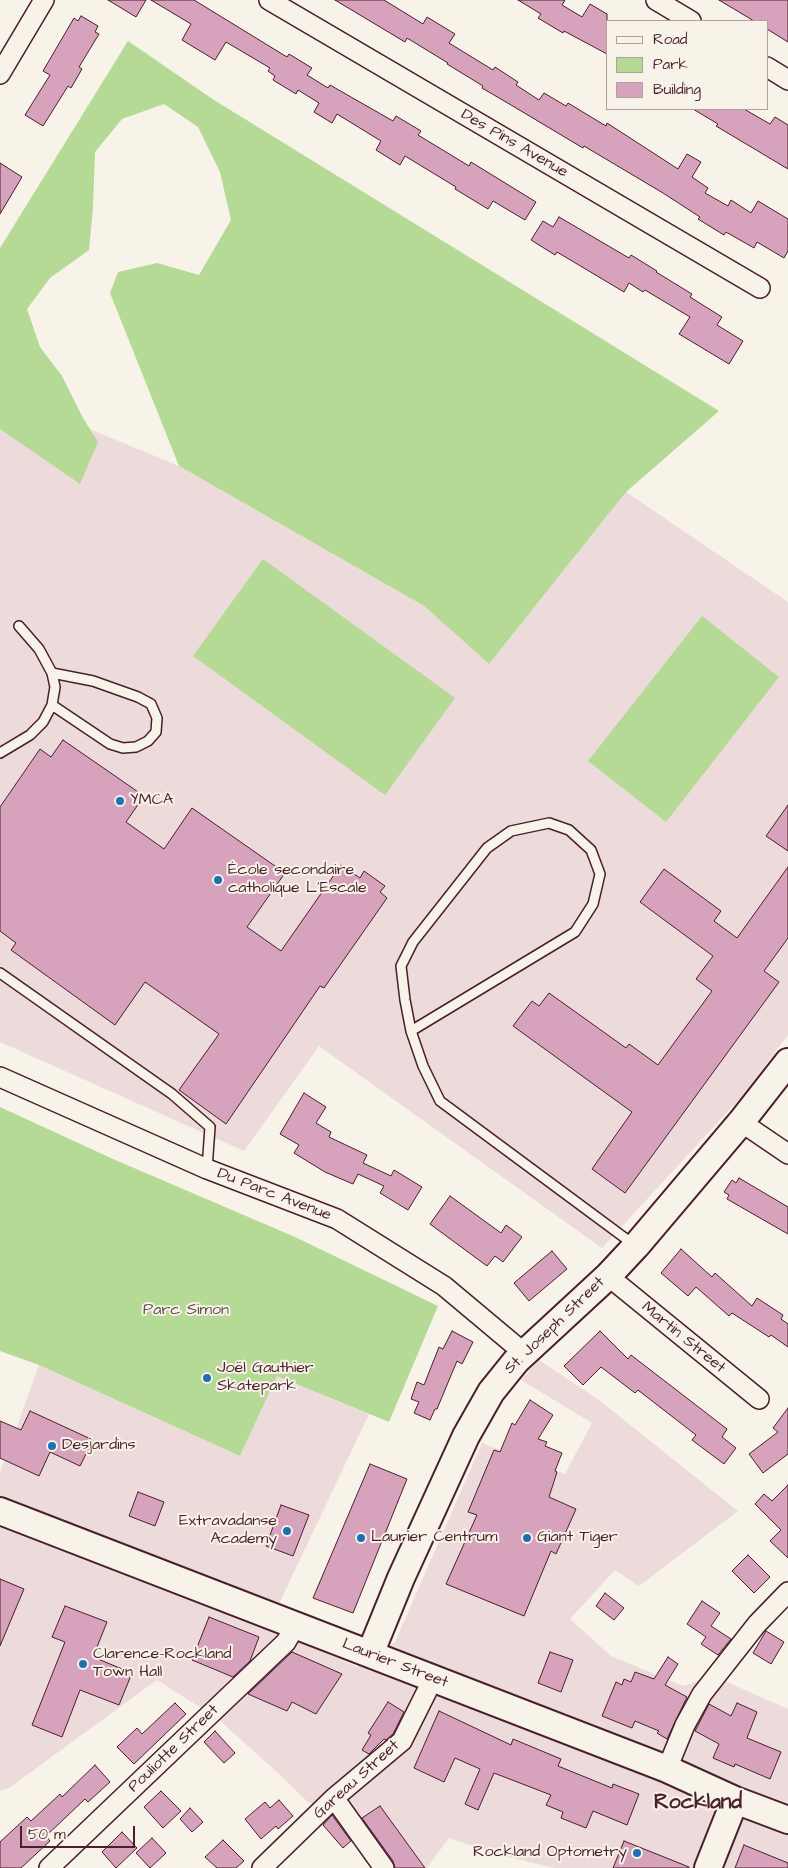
<!DOCTYPE html>
<html>
<head>
<meta charset="utf-8">
<style>
	body { margin:0 }
	#map { position:relative; width:788px; height:1868px; overflow:hidden; background:#f7f3e8; font-family:"Architects Daughter",sans-serif }
	canvas { display:block }
	.legend { position:absolute; left:606px; top:20px; width:162px; height:90px; box-sizing:border-box; background:#f7f3e8; border:1px solid #b29e9c; margin:0; padding:6px 9px; list-style:none; font-size:15px; color:#4a1f2b }
	.legend li { display:flex; align-items:center; gap:10px; height:25px }
	.legend b { width:25px; border:1px solid #b29e9c }
	.scale { position:absolute; left:20px; top:1826px; width:115px; height:22px; box-sizing:border-box; border:2px solid #4a1f2b; border-top:0; padding-left:6px; font-size:15px; line-height:18px; white-space:nowrap; color:#4a1f2b; -webkit-text-stroke:4px #f7f3e8; paint-order:stroke }
</style>
</head>
<body>
<div id="map">
<canvas width="788" height="1868"></canvas>
<ul class="legend">
<li><b style="height:6px;background:#f7f3e8"></b>Road</li>
<li><b style="height:14px;background:#b4da95"></b>Park</li>
<li><b style="height:14px;background:#d7a3bc"></b>Building</li>
</ul>
<div class="scale">50 m</div>
</div>
<script>
const ctx = document.querySelector('canvas').getContext('2d');
ctx.lineJoin = 'round';
function fillPath(path, color) {
  ctx.fillStyle = color;
  ctx.fill(path, 'evenodd');
}
function poly(rows) {
  const path = new Path2D();
  for (const r of rows) {
    path.moveTo(r[0], r[1]);
    for (let i = 2; i < r.length; i += 2) path.lineTo(r[i], r[i + 1]);
  }
  return path;
}
function strokePath(path, color, width, dash) {
  ctx.strokeStyle = color;
  ctx.lineWidth = width;
  ctx.lineCap = dash ? 'butt' : 'round';
  ctx.setLineDash(dash || []);
  ctx.stroke(path);
}
function drawText(font, color, halo, rows, align = 'center') {
  ctx.font = font + ' "Architects Daughter",sans-serif';
  ctx.lineWidth = 4;
  ctx.setLineDash([]);
  ctx.textBaseline = 'middle';
  ctx.strokeStyle = halo;
  ctx.fillStyle = color;
  for (const [text, x, y, turn = 0] of rows) {
    ctx.save();
    ctx.translate(x, y);
    ctx.rotate((+turn || 0) * Math.PI / 180);
    ctx.textAlign = isNaN(turn) ? turn : align;
    if (halo) ctx.strokeText(text, 0, 0);
    ctx.fillText(text, 0, 0);
    ctx.restore();
  }
}
fillPath(poly([
	[0,392,179,466,424,606,489,664,626,492,788,602,788,1035,743,1095,602,1248,319,1046,244,1151,0,1042],
	[539,1360,599,1400,738,1511,639,1586,615,1570,570,1619,611,1656,683,1686,713,1676,788,1709,788,1868,554,1868,496,1854,449,1838,427,1868,390,1868,346,1811,308,1802,280,1775,217,1718,157,1680,9,1788,0,1791,0,1473,39,1365,240,1456,277,1376,369,1414,268,1627,357,1667,395,1642,482,1443,565,1474,592,1423,521,1380]
]), '#eddbdb');
fillPath(poly([
	[128,41,214,100,719,411,626,492,489,664,424,606,179,466,110,293,118,272,157,263,199,275,231,220,220,172,198,127,164,104,122,119,95,152,93,207,89,250,50,278,27,309,40,347,62,376,83,418,98,442,80,484,0,429,0,248],
	[263,559,455,698,385,795,193,656],
	[702,616,779,677,666,822,588,761],
	[0,1107,113,1159,295,1237,438,1306,389,1422,277,1376,240,1456,39,1365,0,1351]
]), '#b4da95');
const building = poly([
	[108,0,146,0,136,17,108,0],
	[151,0,194,0,287,57,289,54,312,68,307,75,328,88,330,85,393,121,396,116,421,131,418,135,469,166,471,162,536,202,525,220,493,201,488,209,455,189,456,187,405,156,400,165,376,150,381,141,337,114,332,123,314,112,319,103,298,90,296,94,273,80,275,76,268,71,270,68,226,42,215,60,182,40,191,24,151,0],
	[335,0,384,0,423,24,427,17,455,34,449,43,493,70,495,67,518,82,516,85,539,100,544,93,566,106,568,103,606,126,607,123,678,169,687,154,701,162,692,177,708,188,705,193,728,206,731,200,751,213,758,201,788,219,788,251,784,258,757,242,754,248,726,232,724,235,698,219,700,217,663,193,584,146,583,148,511,105,482,88,483,86,447,64,448,63,407,38,405,42,335,0],
	[518,0,565,0,562,5,582,17,590,4,607,14,607,54,564,31,563,33,538,18,541,14,518,0],
	[719,0,788,0,788,42,767,29,767,21,754,21,719,0],
	[81,16,98,26,95,32,99,34,79,67,82,69,71,88,68,86,43,126,25,115,50,75,43,71,74,18,78,21,81,16],
	[693,109,744,109,770,124,775,117,788,125,788,169,716,126,718,124,693,109],
	[0,163,22,177,0,214,0,163],
	[559,217,629,258,631,255,657,271,656,272,692,294,690,297,722,317,717,325,743,341,729,364,679,334,690,317,645,290,643,292,629,283,624,292,557,252,555,255,531,240,543,221,553,227,559,217],
	[63,740,144,796,126,822,164,849,192,808,285,873,247,927,281,951,341,865,360,878,364,871,385,886,380,892,387,898,324,988,320,986,226,1124,179,1090,219,1034,145,982,115,1025,11,950,16,943,0,931,0,807,40,749,51,757,63,740],
	[788,805,788,851,766,836,788,805],
	[788,867,788,938,764,971,779,982,625,1193,592,1169,632,1112,513,1026,532,1001,539,1006,549,993,626,1048,629,1044,658,1065,712,991,696,979,713,956,640,902,664,869,721,911,714,921,737,938,788,867],
	[304,1093,326,1107,316,1123,331,1132,329,1137,367,1155,363,1163,391,1176,394,1170,422,1187,408,1210,380,1193,384,1186,358,1174,353,1184,325,1172,294,1153,299,1145,280,1134,304,1093],
	[739,1178,788,1207,788,1234,727,1199,729,1195,724,1192,732,1180,736,1183,739,1178],
	[450,1196,501,1233,506,1225,522,1237,503,1262,495,1256,487,1266,430,1224,450,1196],
	[681,1249,712,1277,715,1273,752,1306,757,1298,783,1315,781,1319,788,1324,788,1347,771,1335,769,1337,732,1313,729,1316,696,1287,688,1296,661,1273,681,1249],
	[552,1251,567,1269,529,1301,514,1283,552,1251],
	[452,1331,473,1342,462,1364,457,1361,437,1409,435,1409,430,1420,414,1413,419,1402,411,1399,417,1382,424,1385,439,1347,443,1349,452,1331],
	[600,1331,628,1359,631,1355,727,1429,722,1437,736,1448,724,1464,692,1440,696,1435,638,1390,635,1393,601,1367,583,1385,564,1366,600,1331],
	[530,1400,553,1415,538,1439,547,1442,545,1446,562,1453,555,1471,557,1472,549,1497,576,1509,556,1554,551,1551,524,1616,446,1584,477,1515,468,1512,494,1450,500,1452,512,1423,515,1425,530,1400],
	[788,1408,788,1454,763,1473,749,1454,778,1432,773,1428,788,1408],
	[30,1411,93,1440,80,1466,50,1452,39,1476,0,1458,0,1421,21,1430,30,1411],
	[370,1464,407,1479,353,1613,313,1598,370,1464],
	[788,1485,788,1558,770,1541,781,1530,755,1504,764,1494,772,1501,788,1485],
	[138,1492,164,1502,155,1526,129,1516,138,1492],
	[281,1505,309,1515,293,1556,266,1546,281,1505],
	[748,1555,770,1577,754,1593,732,1571,748,1555],
	[0,1579,24,1589,0,1646,0,1579],
	[605,1593,624,1608,614,1620,596,1606,605,1593],
	[702,1601,720,1613,711,1626,731,1639,718,1655,701,1644,706,1637,687,1624,702,1601],
	[65,1606,107,1622,93,1657,132,1673,119,1705,80,1690,62,1737,32,1725,65,1642,52,1637,65,1606],
	[209,1617,259,1637,250,1661,233,1677,192,1660,209,1617],
	[766,1631,784,1642,771,1664,753,1653,766,1631],
	[292,1652,342,1674,316,1714,292,1702,287,1711,248,1694,292,1652],
	[550,1652,573,1660,561,1692,538,1683,550,1652],
	[668,1657,678,1664,665,1685,687,1697,667,1739,657,1733,659,1731,635,1721,632,1728,602,1716,616,1682,622,1685,624,1679,631,1682,635,1672,654,1679,668,1657],
	[388,1702,404,1712,393,1734,386,1740,384,1739,369,1754,362,1750,371,1735,368,1733,388,1702],
	[175,1703,186,1714,134,1764,117,1747,137,1728,142,1734,175,1703],
	[737,1703,757,1712,747,1738,781,1752,770,1779,735,1764,734,1767,713,1758,719,1744,695,1731,709,1704,731,1716,737,1703],
	[439,1711,511,1745,513,1739,561,1759,558,1766,612,1788,613,1784,639,1794,627,1825,593,1811,586,1828,561,1818,563,1812,546,1805,551,1795,494,1773,478,1810,465,1804,480,1769,455,1758,444,1782,414,1768,439,1711],
	[215,1731,235,1753,224,1763,204,1742,215,1731],
	[95,1765,110,1782,88,1802,85,1799,46,1836,50,1841,21,1868,0,1868,0,1842,27,1817,31,1821,60,1794,62,1797,95,1765],
	[161,1791,181,1811,163,1828,144,1807,161,1791],
	[279,1800,293,1816,278,1829,276,1826,261,1839,245,1819,265,1802,270,1808,279,1800],
	[380,1806,425,1868,395,1868,393,1861,362,1818,380,1806],
	[190,1808,203,1822,192,1832,180,1819,190,1808],
	[332,1815,351,1841,343,1848,323,1825,332,1815],
	[122,1832,137,1848,116,1868,102,1852,122,1832],
	[152,1838,166,1853,150,1868,136,1853,152,1838],
	[223,1840,244,1861,236,1868,217,1868,205,1857,223,1840],
	[624,1841,689,1867,689,1868,613,1868,624,1841],
	[744,1845,788,1863,788,1868,735,1868,744,1845]
]);
fillPath(building, '#d7a3bc');
strokePath(building, '#4a1f2b', 1);
const lane = poly([
	[52,705,110,744,123,748,136,747,148,741,156,732,157,718,151,704,138,697,93,681,52,673],
	[0,753,30,735,43,722,52,705,55,687,52,673,39,649,19,626],
	[0,973,172,1094,210,1127,207,1169],
	[411,1031,575,932,593,904,600,874,591,850,569,830,549,823,511,831,487,848,413,942,401,966,405,1000,411,1031,423,1066,440,1101,633,1244]
]);
const street = poly([
	[269,0,760,288],
	[656,0,691,21],
	[767,67,788,80],
	[0,74,44,0],
	[0,1077,207,1169,337,1219,444,1286,524,1353],
	[741,1122,788,1154],
	[608,1276,759,1399],
	[667,1769,685,1725,702,1694,757,1624,788,1592],
	[334,1798,384,1868],
	[49,1868,286,1642,295,1626],
	[262,1868,334,1798,402,1741,433,1679]
]);
const secondary = poly([
	[0,1511,667,1769,735,1800,788,1820],
	[370,1654,401,1578,466,1436,491,1392,516,1361,608,1276,636,1246,741,1122,788,1062],
	[708,1868,735,1800]
]);
strokePath(lane, '#4a1f2b', 12);
strokePath(street, '#4a1f2b', 22);
strokePath(secondary, '#4a1f2b', 30);
strokePath(lane, '#f7f3e8', 9);
strokePath(street, '#f7f3e8', 19);
strokePath(secondary, '#f7f3e8', 26);
for (const [x, y, r, color] of [
	[120,801,5,"#1f6fb2"],
	[218,880,5,"#1f6fb2"],
	[207,1378,5,"#1f6fb2"],
	[52,1446,5,"#1f6fb2"],
	[287,1531,5,"#1f6fb2"],
	[361,1538,5,"#1f6fb2"],
	[527,1538,5,"#1f6fb2"],
	[83,1664,5,"#1f6fb2"],
	[637,1853,5,"#1f6fb2"]
]) {
  const dot = new Path2D();
  dot.arc(x, y, r, 0, 2 * Math.PI);
  ctx.fillStyle = color;
  ctx.fill(dot);
  strokePath(dot, '#f7f3e8', 2);
}
drawText('16px', '#4a1f2b', '#f7f3e8', [
	["Des Pins Avenue",514,144,30],
	["Du Parc Avenue",274,1195,21],
	["St. Joseph Street",555,1326,-44],
	["Martin Street",683,1338,39],
	["Laurier Street",395,1664,21],
	["Pouliotte Street",174,1749,-44],
	["Gareau Street",357,1780,-42]
]);
drawText('16px', '#4a1f2b', '#f7f3e8', [
	["YMCA",130,801],
	["École secondaire",228,871],
	["catholique L'Escale",228,889],
	["Joël Gauthier",217,1369],
	["Skatepark",217,1387],
	["Desjardins",62,1446],
	["Extravadanse",277,1522,"right"],
	["Academy",277,1540,"right"],
	["Laurier Centrum",371,1538],
	["Giant Tiger",537,1538],
	["Clarence-Rockland",93,1655],
	["Town Hall",93,1673],
	["Rockland Optometry",627,1853,"right"]
], 'left');
drawText('16px', '#644e46', '#f7f3e8', [
	["Parc Simon",186,1311]
]);
drawText('bold 21px', '#4a1f2b', '#f7f3e8', [
	["Rockland",698,1804]
]);
</script>
</body>
</html>
